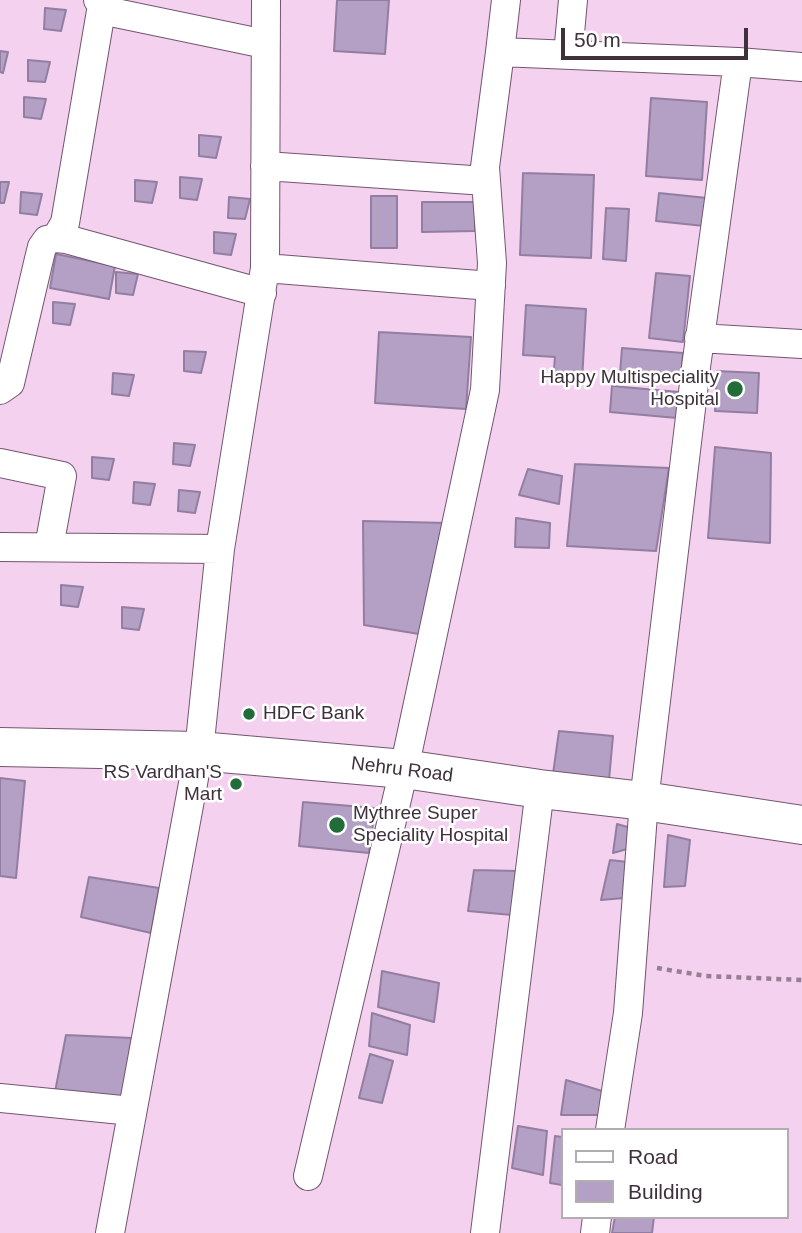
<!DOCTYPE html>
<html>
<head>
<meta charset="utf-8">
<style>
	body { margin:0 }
	#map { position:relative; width:802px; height:1233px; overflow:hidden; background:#f4d1ef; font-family:Arial,sans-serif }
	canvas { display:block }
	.legend { position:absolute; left:561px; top:1128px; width:228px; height:91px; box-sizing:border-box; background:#fff; border:2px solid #b2adb1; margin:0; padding:9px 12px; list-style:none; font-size:21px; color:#3e313c }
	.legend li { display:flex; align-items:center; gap:14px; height:35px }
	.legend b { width:35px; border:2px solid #b2adb1 }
	.scale { position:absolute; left:561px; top:28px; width:187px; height:32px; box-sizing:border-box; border:4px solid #3e313c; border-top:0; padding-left:9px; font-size:21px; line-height:24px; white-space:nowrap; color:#3e313c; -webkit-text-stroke:5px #fff; paint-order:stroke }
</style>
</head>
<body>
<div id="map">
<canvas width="802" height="1233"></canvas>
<ul class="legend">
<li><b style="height:9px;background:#fff"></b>Road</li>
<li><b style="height:19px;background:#b4a0c4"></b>Building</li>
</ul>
<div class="scale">50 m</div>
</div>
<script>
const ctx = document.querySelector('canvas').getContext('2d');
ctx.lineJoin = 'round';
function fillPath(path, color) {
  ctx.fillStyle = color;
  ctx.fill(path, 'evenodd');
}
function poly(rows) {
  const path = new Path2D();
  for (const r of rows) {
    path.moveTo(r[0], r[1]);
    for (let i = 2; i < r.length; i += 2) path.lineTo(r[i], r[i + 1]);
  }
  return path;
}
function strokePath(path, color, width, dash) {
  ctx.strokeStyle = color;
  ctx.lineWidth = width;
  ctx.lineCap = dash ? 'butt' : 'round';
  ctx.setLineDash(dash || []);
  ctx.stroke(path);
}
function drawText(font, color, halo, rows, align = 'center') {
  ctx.font = font + ' Arial,sans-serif';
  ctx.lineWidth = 5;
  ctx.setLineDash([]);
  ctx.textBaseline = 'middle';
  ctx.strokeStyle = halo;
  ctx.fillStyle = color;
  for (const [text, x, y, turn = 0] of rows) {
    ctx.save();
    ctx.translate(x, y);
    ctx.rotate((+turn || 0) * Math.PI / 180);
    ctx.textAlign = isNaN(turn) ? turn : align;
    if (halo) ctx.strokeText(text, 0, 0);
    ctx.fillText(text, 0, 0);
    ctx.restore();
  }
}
const building = poly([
	[337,0,389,0,385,54,334,51,337,0],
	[45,8,66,10,61,31,44,29,45,8],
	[0,51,8,52,3,73,0,72,0,51],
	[28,60,50,62,45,82,28,81,28,60],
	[24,97,46,99,41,119,24,117,24,97],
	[651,98,707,102,702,180,646,176,651,98],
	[199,135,221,137,216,158,199,156,199,135],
	[523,173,594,175,591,258,520,255,523,173],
	[180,177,202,179,197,200,180,198,180,177],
	[135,180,157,182,152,203,135,201,135,180],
	[0,182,9,182,4,203,0,203,0,182],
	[21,192,42,194,37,215,20,213,21,192],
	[659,193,707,198,704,226,656,221,659,193],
	[371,196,397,196,397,248,371,248,371,196],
	[229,197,250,199,245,219,228,218,229,197],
	[422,202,475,202,475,231,422,232,422,202],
	[606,208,629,209,626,261,603,259,606,208],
	[214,232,236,234,231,255,214,253,214,232],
	[56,254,115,266,109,299,50,288,56,254],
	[116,272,138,274,133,295,116,293,116,272],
	[656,273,690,276,683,342,649,338,656,273],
	[53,302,75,304,70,325,53,323,53,302],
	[526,305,586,309,582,381,553,379,555,357,523,355,526,305],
	[379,332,471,337,466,409,375,403,379,332],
	[622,348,683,353,681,379,620,374,622,348],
	[184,351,206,352,201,373,184,371,184,351],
	[717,371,759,373,757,413,715,411,717,371],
	[113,373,134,375,129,396,112,394,113,373],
	[612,386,679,392,677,418,610,412,612,386],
	[174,443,195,445,190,466,173,464,174,443],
	[715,447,771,453,770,543,708,538,715,447],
	[92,457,114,459,109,480,92,478,92,457],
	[575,464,669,468,656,551,567,546,575,464],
	[528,469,562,476,559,504,519,495,528,469],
	[134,482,155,484,150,505,133,503,134,482],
	[179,490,200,492,195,513,178,511,179,490],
	[516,518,550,523,549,548,515,547,516,518],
	[363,521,448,523,419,634,364,625,363,521],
	[61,585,83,587,78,607,61,605,61,585],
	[122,607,144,609,139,630,122,628,122,607],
	[559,731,613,736,609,780,553,774,559,731],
	[0,778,25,781,16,878,0,876,0,778],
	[303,802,375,808,369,853,299,846,303,802],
	[617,824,631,828,627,849,613,853,617,824],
	[668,835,690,840,685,886,664,887,668,835],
	[610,860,628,862,624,898,601,900,610,860],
	[474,870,517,871,512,915,468,911,474,870],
	[89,877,159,888,151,933,81,917,89,877],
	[382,971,439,983,434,1022,378,1007,382,971],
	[372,1013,410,1025,407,1055,369,1046,372,1013],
	[66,1035,132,1038,124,1100,55,1092,66,1035],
	[370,1054,393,1061,382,1103,359,1098,370,1054],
	[566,1080,602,1091,602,1115,561,1115,566,1080],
	[518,1126,547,1131,543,1175,512,1168,518,1126],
	[555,1136,562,1137,562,1185,550,1183,555,1136],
	[615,1217,654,1217,652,1233,612,1233,615,1217]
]);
fillPath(building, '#b4a0c4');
strokePath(building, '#927ea1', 2);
const minor = poly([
	[98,0,111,12,265,44],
	[500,52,506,0],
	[568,55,573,0],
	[265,166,486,181],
	[56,238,65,223,102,5],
	[265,268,491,286],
	[699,338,802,344],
	[0,390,10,383,39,259,42,247,47,240,56,238,66,239,262,293],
	[0,463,62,476,49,547],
	[0,547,220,549],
	[0,1098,132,1111],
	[610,1130,628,1013,644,801,696,367,738,62,802,67],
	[308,1176,404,769,485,390,492,263,485,167,500,52,738,62],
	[110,1233,199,751,220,549,265,268,266,0],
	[485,1233,540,789],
	[595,1233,597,1217]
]);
const secondary = poly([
	[0,747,199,751,404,769,540,789,644,801,802,825]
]);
strokePath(minor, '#73556f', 30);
strokePath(secondary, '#73556f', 40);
strokePath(poly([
	[657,968,706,976,802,980]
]), '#977f93', 4.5, [5, 5]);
strokePath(minor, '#fff', 28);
strokePath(secondary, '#fff', 38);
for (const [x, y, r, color] of [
	[735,389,9,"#226c3a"],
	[249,714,7,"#226c3a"],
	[236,784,7,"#226c3a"],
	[337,825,9,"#226c3a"]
]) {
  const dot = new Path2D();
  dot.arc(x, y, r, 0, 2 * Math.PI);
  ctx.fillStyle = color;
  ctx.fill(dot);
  strokePath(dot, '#fff', 2.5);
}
drawText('19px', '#3e313c', '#fff', [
	["Happy Multispeciality",719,378],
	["Hospital",719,400],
	["HDFC Bank",263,714,"left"],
	["RS Vardhan'S",222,773],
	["Mart",222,795],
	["Mythree Super",353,814,"left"],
	["Speciality Hospital",353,836,"left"]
], 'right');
drawText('19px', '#3e313c', '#fff', [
	["Nehru Road",402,770,7]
]);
</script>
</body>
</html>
